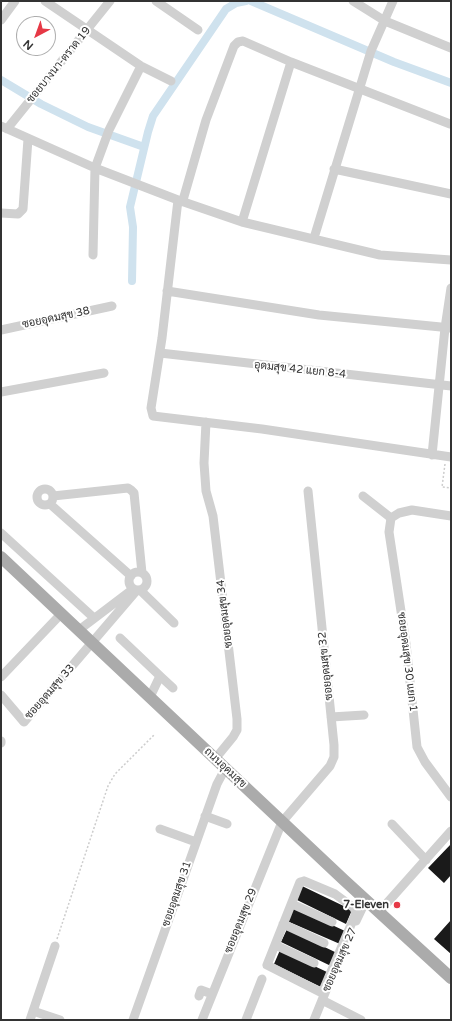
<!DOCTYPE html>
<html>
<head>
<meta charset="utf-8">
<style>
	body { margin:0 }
	#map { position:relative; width:452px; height:1021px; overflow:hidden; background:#fff; font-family:"Varela Round",sans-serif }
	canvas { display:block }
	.frame { position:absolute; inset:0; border:2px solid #333; pointer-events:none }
	.north { position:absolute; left:16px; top:16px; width:40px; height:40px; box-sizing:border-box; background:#fff; border:1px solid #adadad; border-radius:50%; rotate:221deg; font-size:11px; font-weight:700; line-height:16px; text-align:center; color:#333 }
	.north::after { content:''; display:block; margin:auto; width:14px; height:18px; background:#e63946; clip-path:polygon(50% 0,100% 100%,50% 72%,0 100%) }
</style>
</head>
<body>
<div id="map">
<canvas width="452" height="1021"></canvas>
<div class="frame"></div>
<div class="north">N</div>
</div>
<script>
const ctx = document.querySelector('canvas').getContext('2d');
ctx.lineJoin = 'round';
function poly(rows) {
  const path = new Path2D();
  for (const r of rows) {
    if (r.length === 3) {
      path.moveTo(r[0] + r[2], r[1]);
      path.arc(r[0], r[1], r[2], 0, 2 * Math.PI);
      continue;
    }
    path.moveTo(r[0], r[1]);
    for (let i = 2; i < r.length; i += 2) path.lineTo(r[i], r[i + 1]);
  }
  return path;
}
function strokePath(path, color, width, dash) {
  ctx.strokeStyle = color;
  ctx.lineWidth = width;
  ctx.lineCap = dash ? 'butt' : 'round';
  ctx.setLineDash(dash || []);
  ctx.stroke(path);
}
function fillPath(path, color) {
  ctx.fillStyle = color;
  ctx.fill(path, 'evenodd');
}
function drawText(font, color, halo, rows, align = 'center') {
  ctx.font = font + ' "Varela Round",Sarabun,sans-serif';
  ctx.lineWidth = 4;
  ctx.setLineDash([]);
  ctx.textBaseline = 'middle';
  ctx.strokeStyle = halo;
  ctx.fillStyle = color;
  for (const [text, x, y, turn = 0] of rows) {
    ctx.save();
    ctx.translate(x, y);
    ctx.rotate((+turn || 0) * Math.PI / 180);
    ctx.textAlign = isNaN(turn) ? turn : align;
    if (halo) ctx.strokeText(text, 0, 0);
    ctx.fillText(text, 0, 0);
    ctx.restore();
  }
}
strokePath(poly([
	[251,1,394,62,451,83],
	[1,80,41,104,88,127,144,147],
	[132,281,133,227,130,207,148,132,153,116,226,9,236,3,246,1]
]), '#cfe2ee', 8);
fillPath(poly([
	[451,844,451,875,444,883,428,868],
	[302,886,352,910,346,924,297,900],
	[293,907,345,931,340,944,287,921],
	[451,920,451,954,434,939],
	[287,929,337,953,331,966,281,942],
	[280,950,327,972,321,987,274,964]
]), '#1a1a1a');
strokePath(poly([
	[445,464,442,487,451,488],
	[57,939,108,786,115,774,155,734]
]), '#cdcdcd', 1.5, [2, 2]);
strokePath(poly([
	[45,1,141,66,171,81],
	[156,1,198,30],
	[353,1,385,21,451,48],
	[1,20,15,1],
	[1,126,95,168,178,200,242,222,380,255,451,260],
	[7,129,110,1],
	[334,169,451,194],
	[178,200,162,338,151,408,153,416,262,429,451,457],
	[183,200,206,120,234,46,238,42,243,41,291,62],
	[1,213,18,214,23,209,28,139],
	[242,222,291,62,450,124],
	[314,238,371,51,393,1],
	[93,255,95,168,109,130,141,66],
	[167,291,319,315,451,328],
	[1,330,112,306],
	[160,353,451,386],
	[1,392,104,373],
	[206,422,204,463,206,491,213,516,237,719,237,730,233,737,215,759],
	[432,455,445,328,451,288],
	[45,497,8],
	[53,496,128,488,131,490,134,493,142,573],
	[363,496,391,518],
	[50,504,131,576],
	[391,518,389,532,406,644,417,747,425,762,451,797],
	[391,518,399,513,412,510,451,516],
	[1,533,94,618],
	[138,581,9],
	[140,590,174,623],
	[79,630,133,589],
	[120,638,160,676,150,697],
	[160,676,173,688],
	[1,677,61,614],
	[1,695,24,722,137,590],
	[331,717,364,715],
	[1,743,1,741],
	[205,816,227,824],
	[392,824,426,860],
	[160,829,196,842],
	[304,881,335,894,354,908,356,913,322,993,267,965,300,882,304,881],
	[292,904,332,922],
	[379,912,451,831],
	[356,921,366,900],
	[283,924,324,943],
	[275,945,314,963],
	[199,996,201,990,212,994],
	[322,1000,361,1020],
	[33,1011,60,1020],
	[30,1020,55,946],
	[133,1020,217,784,225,769],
	[202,1020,282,822,330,766,334,757,334,745,308,491],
	[246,1020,262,979],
	[314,1020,327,988]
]), '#d0d0d0', 9);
strokePath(poly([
	[1,557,344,880,451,978]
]), '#ababab', 12);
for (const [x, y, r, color] of [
	[397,905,4,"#e63946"]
]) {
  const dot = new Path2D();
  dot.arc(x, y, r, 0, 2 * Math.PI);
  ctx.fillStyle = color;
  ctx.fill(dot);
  strokePath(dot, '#fff', 1.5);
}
drawText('11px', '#333', '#fff', [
	["ซอยบางนา-ตราด 19",59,65,-51],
	["ซอยอุดมสุข 38",56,318,-12],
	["อุดมสุข 42 แยก 8-4",300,370,6],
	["ซอยอุดมสุข 34",225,614,-97],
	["ซอยอุดมสุข 30 แยก 1",407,662,83],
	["ซอยอุดมสุข 32",326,666,-96],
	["ซอยอุดมสุข 33",50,692,-49],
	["ถนนอุดมสุข",225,768,43],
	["ซอยอุดมสุข 31",177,894,-71],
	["ซอยอุดมสุข 29",241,921,-68],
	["ซอยอุดมสุข 27",340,960,-66]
]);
drawText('bold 11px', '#333', '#fff', [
	["7-Eleven",389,905]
], 'right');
</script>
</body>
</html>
